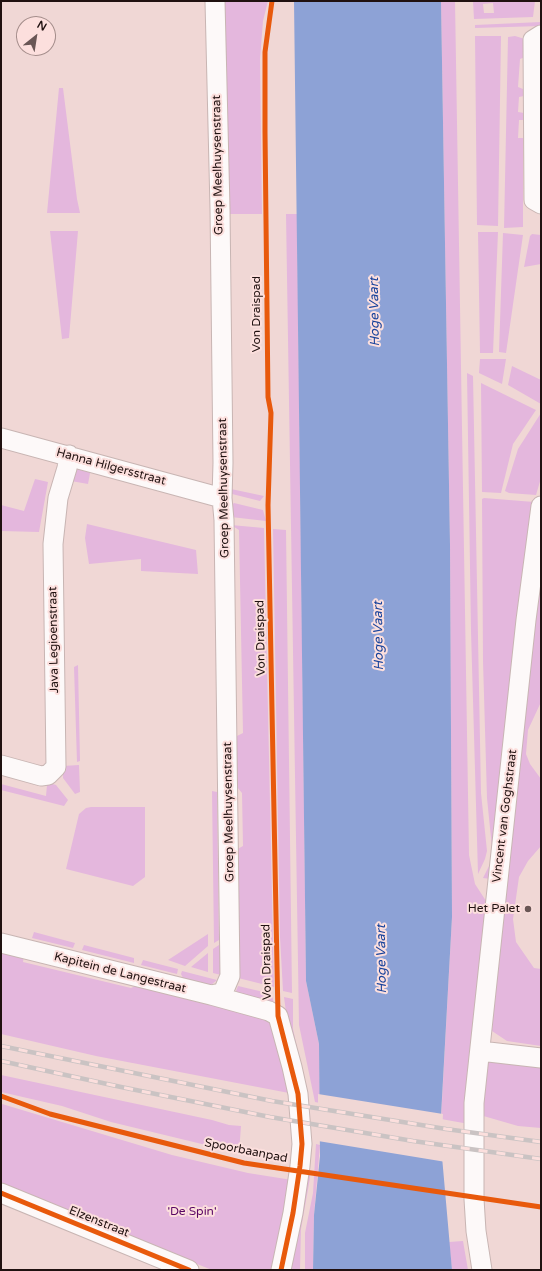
<!DOCTYPE html>
<html>
<head>
<meta charset="utf-8">
<style>
	body { margin:0 }
	#map { position:relative; width:542px; height:1271px; overflow:hidden; background:#f0d7d5; font-family:"Varela Round",sans-serif }
	canvas { display:block }
	.frame { position:absolute; inset:0; border:2px solid #201110; pointer-events:none }
	.north { position:absolute; left:16px; top:16px; width:40px; height:40px; box-sizing:border-box; background:#fcdfdd; border:1px solid #a48d8b; border-radius:50%; rotate:30deg; font-size:11px; font-weight:700; line-height:16px; text-align:center; color:#201110 }
	.north::after { content:''; display:block; margin:auto; width:14px; height:18px; background:#695655; clip-path:polygon(50% 0,100% 100%,50% 72%,0 100%) }
</style>
</head>
<body>
<div id="map">
<canvas width="542" height="1271"></canvas>
<div class="frame"></div>
<div class="north">N</div>
</div>
<script>
const ctx = document.querySelector('canvas').getContext('2d');
ctx.lineJoin = 'round';
function fillPath(path, color) {
  ctx.fillStyle = color;
  ctx.fill(path, 'evenodd');
}
function poly(rows) {
  const path = new Path2D();
  for (const r of rows) {
    path.moveTo(r[0], r[1]);
    for (let i = 2; i < r.length; i += 2) path.lineTo(r[i], r[i + 1]);
  }
  return path;
}
function strokePath(path, color, width, dash) {
  ctx.strokeStyle = color;
  ctx.lineWidth = width;
  ctx.lineCap = dash ? 'butt' : 'round';
  ctx.setLineDash(dash || []);
  ctx.stroke(path);
}
function drawText(font, color, halo, rows, align = 'center') {
  ctx.font = font + ' "Varela Round",sans-serif';
  ctx.lineWidth = 4;
  ctx.setLineDash([]);
  ctx.textBaseline = 'middle';
  ctx.strokeStyle = halo;
  ctx.fillStyle = color;
  for (const [text, x, y, turn = 0] of rows) {
    ctx.save();
    ctx.translate(x, y);
    ctx.rotate((+turn || 0) * Math.PI / 180);
    ctx.textAlign = isNaN(turn) ? turn : align;
    if (halo) ctx.strokeText(text, 0, 0);
    ctx.fillText(text, 0, 0);
    ctx.restore();
  }
}
fillPath(poly([
	[223,1,268,1,263,21,260,59,262,214,227,214],
	[441,1,455,1,469,855,475,884,488,904,469,1124,441,1119,452,917,450,545],
	[473,1,535,1,533,17,474,19],
	[493,3,494,13,484,13,483,4],
	[541,22,541,26,475,28,475,25],
	[475,36,501,36,498,226,477,225],
	[515,36,525,39,525,57,520,59,518,87,523,89,524,96,519,97,518,112,524,113,525,120,519,120,518,138,523,138,523,227,504,228,508,37],
	[59,88,63,88,77,199,80,213,47,213],
	[286,214,297,214,306,981,319,1044,320,1103,315,1102,299,1025],
	[50,231,78,231,69,338,62,339],
	[478,232,498,232,493,353,480,353],
	[503,233,523,235,506,353,499,352],
	[532,234,541,235,541,264,524,267,530,236],
	[480,359,506,359,502,384,479,373],
	[512,366,541,380,541,404,508,385],
	[467,373,473,376,481,793,487,851,485,859,478,874,471,631],
	[481,383,536,410,513,444,501,493,482,492],
	[541,413,541,478,536,495,509,493,505,491,518,449],
	[80,468,91,468,88,484,71,481,74,472],
	[35,479,48,482,39,532,1,531,1,505,24,511],
	[231,489,264,496,260,501,232,494],
	[484,498,534,502,491,879,483,878,492,860,492,848,487,798,483,661,482,499],
	[234,503,263,510,266,521,231,517,230,506],
	[87,524,196,550,198,574,141,571,141,559,89,564,85,538],
	[231,525,264,528,274,987,238,978,234,851,243,846,242,793,237,787,233,738,243,733,239,530],
	[273,529,286,530,292,993,283,991,280,937],
	[541,562,541,702,528,730,526,754,530,764,541,779,541,846,528,861,519,877,513,919,516,942,534,968,541,969,541,1046,507,1041,492,1031,518,752],
	[78,665,80,761,77,762,74,667],
	[79,765,80,792,75,794,63,778,63,766],
	[49,783,56,785,68,800,64,806,1,790,1,784,46,796,47,785],
	[212,791,217,792,219,940,214,943],
	[91,807,145,807,145,877,133,886,66,869,79,814,86,808],
	[34,932,75,943,73,948,32,938],
	[208,934,208,946,185,966,168,960],
	[84,945,134,958,134,963,82,950],
	[219,945,225,950,221,975,213,973,213,949],
	[1,949,24,955,23,962,131,988,142,983,273,1021,289,1093,96,1056,1,1034],
	[208,953,208,972,191,967],
	[143,960,178,969,177,974,141,965],
	[182,971,217,980,211,985,205,986,185,982,181,974],
	[238,986,272,994,274,1006,241,996,236,991],
	[284,997,293,999,293,1029,306,1089,287,1020],
	[492,1059,541,1064,541,1128,518,1126,480,1115,483,1063],
	[1,1075,212,1120,229,1125,241,1126,239,1153,111,1122,62,1106,1,1092],
	[2,1104,172,1155,248,1173,292,1180,273,1270,212,1270,1,1185],
	[316,1144,320,1145,314,1215,313,1270,305,1270,305,1233,313,1193],
	[310,1153,310,1178,301,1229,300,1270,285,1270],
	[463,1241,468,1270,452,1270,449,1242]
]), '#e4b7dd');
fillPath(poly([
	[294,1,441,1,450,545,452,917,440,1134,452,1270,313,1270,314,1215,320,1156,319,1044,306,981]
]), '#8da2d6');
fillPath(poly([
	[318,1094,443,1114,442,1134,446,1162,318,1141]
]), '#f0d7d5');
const street = poly([
	[541,35,533,40,534,200,541,204],
	[1,438,222,498],
	[1,765,41,776,48,775,56,767,53,544,58,498,67,468,69,455],
	[1,943,211,995,221,993,224,990,230,976,224,520,222,498,223,463,220,209,215,1],
	[211,995,269,1011,278,1016,292,1067,298,1094,302,1144,300,1166,293,1213,281,1270],
	[480,1051,541,1058],
	[1,1193,189,1270],
	[482,1270,476,1231,474,1199,474,1103,526,620,541,506]
]);
strokePath(street, '#c8b5b3', 21);
strokePath(street, '#fdf9f9', 19);
const rail = poly([
	[1,1046,272,1101,446,1129,541,1142],
	[1,1061,121,1087,270,1117,413,1141,541,1159]
]);
strokePath(rail, '#cac3c3', 4.5);
strokePath(rail, '#fcdfdd', 3, [9]);
strokePath(poly([
	[272,1,265,52,265,132,268,397,271,413,268,505,277,966,278,1016,298,1094,302,1144,300,1166,293,1213,281,1270],
	[1,1096,50,1114,244,1163,541,1207],
	[1,1193,189,1270]
]), '#e8590c', 5);
for (const [x, y, r, color] of [
	[528,909,4,"#695655"]
]) {
  const dot = new Path2D();
  dot.arc(x, y, r, 0, 2 * Math.PI);
  ctx.fillStyle = color;
  ctx.fill(dot);
  strokePath(dot, '#fcdfdd', 1.5);
}
drawText('12px', '#201110', '#fcdfdd', [
	["Groep Meelhuysenstraat",218,165,-91],
	["Von Draispad",257,314,-90],
	["Hanna Hilgersstraat",111,467,15],
	["Groep Meelhuysenstraat",224,488,-91],
	["Von Draispad",261,638,-91],
	["Java Legioenstraat",54,640,-91],
	["Groep Meelhuysenstraat",229,812,-91],
	["Vincent van Goghstraat",505,816,-83],
	["Von Draispad",267,962,-91],
	["Kapitein de Langestraat",120,973,14],
	["Spoorbaanpad",246,1151,11],
	["Elzenstraat",99,1222,22]
]);
drawText('12px', '#201110', '#fcdfdd', [
	["Het Palet",520,909]
], 'right');
drawText('12px', '#590563', '#fcdfdd', [
	["'De Spin'",192,1212]
]);
drawText('italic 13px', '#17429b', '#fcdfdd', [
	["Hoge Vaart",375,312,-91],
	["Hoge Vaart",379,636,-91],
	["Hoge Vaart",382,959,-91]
]);
</script>
</body>
</html>
